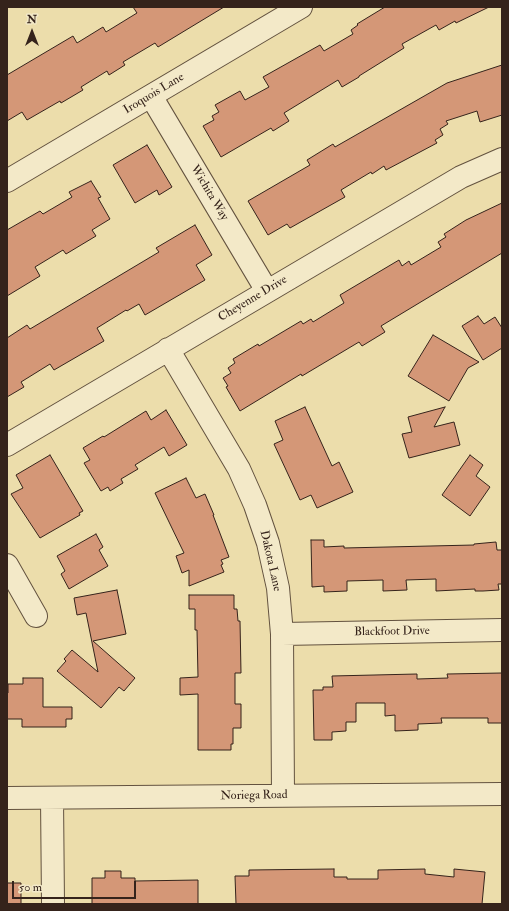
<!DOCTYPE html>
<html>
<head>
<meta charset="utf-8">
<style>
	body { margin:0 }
	#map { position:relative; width:509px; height:911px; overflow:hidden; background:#ecddab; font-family:"IM FELL Double Pica",serif }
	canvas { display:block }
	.frame { position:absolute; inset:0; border:8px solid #35231b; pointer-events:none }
	.north { position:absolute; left:12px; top:12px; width:40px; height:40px; -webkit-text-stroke:3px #f3e9c8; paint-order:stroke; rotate:0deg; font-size:11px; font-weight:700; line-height:16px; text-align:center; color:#35231b }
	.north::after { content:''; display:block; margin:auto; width:14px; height:18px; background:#35231b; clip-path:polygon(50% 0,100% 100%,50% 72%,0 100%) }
	.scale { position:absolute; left:12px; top:881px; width:124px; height:18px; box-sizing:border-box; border:2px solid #35231b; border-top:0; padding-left:5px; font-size:12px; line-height:14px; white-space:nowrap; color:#35231b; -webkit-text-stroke:3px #f3e9c8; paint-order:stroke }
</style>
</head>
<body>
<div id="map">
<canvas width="509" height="911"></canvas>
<div class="frame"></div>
<div class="north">N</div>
<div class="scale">50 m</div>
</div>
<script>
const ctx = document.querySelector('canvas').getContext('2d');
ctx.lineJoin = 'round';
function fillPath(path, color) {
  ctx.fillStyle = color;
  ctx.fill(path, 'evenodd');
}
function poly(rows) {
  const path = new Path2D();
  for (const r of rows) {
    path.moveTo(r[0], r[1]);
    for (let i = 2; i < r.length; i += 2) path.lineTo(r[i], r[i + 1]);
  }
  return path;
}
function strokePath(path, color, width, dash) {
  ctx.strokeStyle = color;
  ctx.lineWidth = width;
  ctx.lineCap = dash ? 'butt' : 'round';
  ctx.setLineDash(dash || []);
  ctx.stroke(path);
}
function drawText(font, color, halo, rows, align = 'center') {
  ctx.font = font + ' "IM FELL Double Pica",serif';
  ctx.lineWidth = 3.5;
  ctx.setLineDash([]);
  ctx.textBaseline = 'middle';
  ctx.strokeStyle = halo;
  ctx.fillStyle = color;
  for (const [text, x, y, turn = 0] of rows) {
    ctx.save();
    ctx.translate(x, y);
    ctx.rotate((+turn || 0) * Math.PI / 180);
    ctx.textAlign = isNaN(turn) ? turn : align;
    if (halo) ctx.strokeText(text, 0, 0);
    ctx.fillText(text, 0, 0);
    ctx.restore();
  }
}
const building = poly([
	[133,7,224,7,158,47,155,43,123,62,125,65,109,75,107,71,81,87,83,90,61,103,60,101,27,120,22,112,7,121,7,75,73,36,77,43,103,27,106,32,137,13,133,7],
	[385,7,489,7,456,23,455,21,439,30,436,25,402,44,404,48,359,76,359,77,342,87,338,80,284,113,289,121,273,131,271,128,221,157,203,126,214,120,212,116,219,112,215,105,240,91,245,100,269,87,263,77,320,45,324,51,353,34,351,30,358,25,357,24,385,7],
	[502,65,502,115,480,122,477,111,446,121,448,124,440,129,443,135,435,140,437,143,386,170,384,166,372,174,371,172,341,190,345,197,290,228,287,224,268,235,248,201,310,165,307,160,333,144,335,147,447,83,502,65],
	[147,145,172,187,159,195,157,190,135,203,113,165,147,145],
	[91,181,101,197,98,198,110,219,92,230,96,236,66,254,63,250,35,267,40,276,7,296,7,230,40,211,43,214,72,197,69,192,91,181],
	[502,203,502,253,381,326,385,332,362,346,359,342,302,376,301,374,240,411,226,387,228,386,223,378,231,373,228,368,235,363,233,359,258,344,259,346,301,321,303,324,311,319,313,322,344,303,340,295,399,260,402,266,409,261,411,265,441,247,438,242,446,237,444,234,466,220,502,203],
	[195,225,212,255,196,265,205,280,145,315,139,304,127,311,126,310,97,328,104,341,54,370,50,364,21,382,24,387,7,397,7,338,27,325,30,329,159,252,156,248,195,225],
	[478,316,484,324,495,317,502,328,502,348,483,360,462,326,478,316],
	[433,335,479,362,468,368,449,401,408,376,433,335],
	[305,407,332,466,339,462,353,492,317,508,311,495,300,500,274,444,283,440,275,421,305,407],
	[445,407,434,427,454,422,460,445,409,458,402,434,412,432,408,417,445,407],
	[166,410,187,445,169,456,164,447,135,465,138,469,121,479,123,483,110,491,108,487,101,491,84,463,90,460,83,448,103,436,104,437,146,411,151,420,166,410],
	[50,455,83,511,79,513,80,515,40,538,11,494,23,488,16,475,50,455],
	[470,455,483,465,476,476,490,487,470,516,442,495,470,455],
	[186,478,196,498,205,494,214,515,213,515,229,557,221,560,223,564,221,565,224,572,189,586,189,570,182,573,176,556,184,553,155,493,186,478],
	[96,534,103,547,99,550,108,566,69,589,61,574,65,571,57,556,96,534],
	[311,540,324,540,324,547,344,546,344,548,474,545,474,544,496,542,497,550,502,550,502,584,498,584,499,590,483,591,475,591,475,589,436,591,436,579,406,580,407,590,383,591,383,580,347,581,347,591,324,592,324,586,312,587,311,540],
	[117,590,126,634,93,641,135,678,124,691,119,687,101,708,57,671,66,661,64,659,72,650,98,672,86,613,77,615,74,598,117,590],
	[189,595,234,595,234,609,237,609,238,621,240,621,241,673,235,673,235,704,241,704,241,728,233,728,233,744,231,744,231,750,198,750,198,694,180,695,180,678,198,677,197,630,195,630,195,609,189,609,189,595],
	[502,673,502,723,488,723,488,718,441,718,442,723,418,724,418,730,395,731,395,715,385,716,385,703,356,703,356,722,346,722,346,731,332,732,332,740,314,740,313,690,323,690,323,687,333,687,332,676,417,674,417,679,448,678,447,674,502,673],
	[23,678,43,678,43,707,72,707,72,719,66,719,66,727,22,727,22,719,7,719,7,693,8,693,8,684,23,684,23,678],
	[334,869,334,877,347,877,347,879,378,879,378,870,425,869,425,874,454,877,454,869,485,872,482,904,236,904,235,876,249,876,249,870,334,869],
	[105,871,121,871,121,878,135,878,135,881,198,880,198,904,92,904,92,878,105,878,105,871],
	[7,883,21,883,21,904,7,904,7,883]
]);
fillPath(building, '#d49777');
strokePath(building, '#35231b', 1);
const minor = poly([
	[151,96,267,291],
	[7,181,301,7],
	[168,349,239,469,255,505,268,543,278,588,282,634,283,796],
	[7,445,461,177,502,159],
	[7,565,36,616],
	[282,634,502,630],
	[7,798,502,794],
	[52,798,53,904]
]);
strokePath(minor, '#63523f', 24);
strokePath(minor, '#f3e9c8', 22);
drawText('12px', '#35231b', '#f3e9c8', [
	["Iroquois Lane",154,94,-31],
	["Wichita Way",209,193,59],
	["Cheyenne Drive",253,299,-31],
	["Dakota Lane",270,561,77],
	["Blackfoot Drive",392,632,-1],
	["Noriega Road",254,796,-1]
]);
</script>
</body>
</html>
